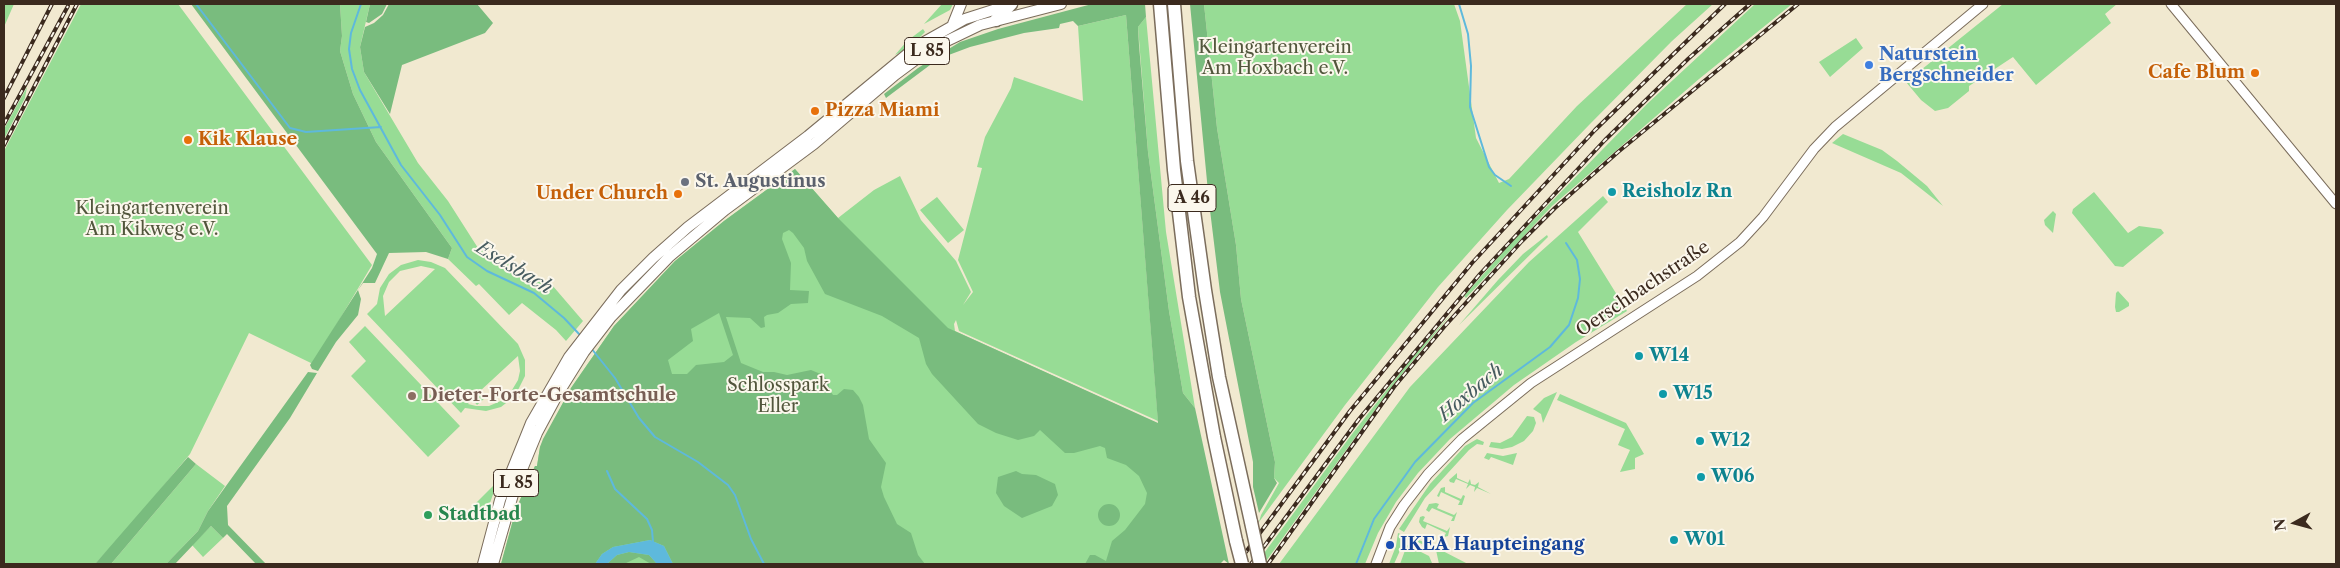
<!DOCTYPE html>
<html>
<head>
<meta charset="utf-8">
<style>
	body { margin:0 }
	#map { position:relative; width:2340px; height:568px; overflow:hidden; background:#f1e9d0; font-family:"Libre Caslon Text",serif }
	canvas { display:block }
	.frame { position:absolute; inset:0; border:5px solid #3b2a1e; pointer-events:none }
	.north { position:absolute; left:2270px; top:498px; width:50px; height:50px; -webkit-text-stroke:4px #fbf7ec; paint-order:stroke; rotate:263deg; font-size:14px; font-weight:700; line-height:20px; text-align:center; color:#3b2a1e }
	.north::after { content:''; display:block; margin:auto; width:18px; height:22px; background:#3b2a1e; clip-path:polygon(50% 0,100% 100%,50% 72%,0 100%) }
</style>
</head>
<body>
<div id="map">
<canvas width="2340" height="568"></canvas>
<div class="frame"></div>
<div class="north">N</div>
</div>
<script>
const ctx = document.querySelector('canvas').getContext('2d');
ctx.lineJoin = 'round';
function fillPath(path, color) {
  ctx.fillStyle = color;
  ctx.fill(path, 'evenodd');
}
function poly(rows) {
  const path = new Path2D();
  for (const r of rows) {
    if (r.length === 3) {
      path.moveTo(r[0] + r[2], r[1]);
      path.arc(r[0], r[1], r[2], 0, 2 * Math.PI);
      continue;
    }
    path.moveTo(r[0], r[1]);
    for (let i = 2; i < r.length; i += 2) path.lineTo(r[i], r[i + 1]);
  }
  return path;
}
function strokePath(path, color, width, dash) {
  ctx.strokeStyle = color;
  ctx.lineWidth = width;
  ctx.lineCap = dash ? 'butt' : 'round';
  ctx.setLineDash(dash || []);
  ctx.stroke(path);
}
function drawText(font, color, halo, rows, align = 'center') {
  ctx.font = font + ' "Libre Caslon Text",serif';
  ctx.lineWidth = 4;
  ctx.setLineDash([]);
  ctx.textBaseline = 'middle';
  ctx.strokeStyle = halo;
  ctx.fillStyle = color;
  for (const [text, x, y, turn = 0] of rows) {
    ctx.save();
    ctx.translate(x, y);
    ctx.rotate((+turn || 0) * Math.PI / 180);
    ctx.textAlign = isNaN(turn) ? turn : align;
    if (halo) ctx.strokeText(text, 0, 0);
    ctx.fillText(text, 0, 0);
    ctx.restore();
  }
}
fillPath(poly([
	[4,4,14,4,4,27],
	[81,4,178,4,372,265,313,364,249,333,190,454,125,532,95,564,4,564,4,151],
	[340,4,370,4,360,47,364,72,418,163,448,201,478,248,552,285,583,321,566,341,556,330,522,303,509,315,479,284,476,286,448,259,452,248,376,142,353,94,340,51,342,36],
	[942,4,953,4,950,10,924,24],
	[1204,4,1454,4,1460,21,1476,138,1499,183,1509,179,1577,106,1687,4,1713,4,1672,41,1589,125,1507,210,1438,287,1345,405,1259,522,1261,515,1279,483,1274,478,1275,462,1241,299,1236,245,1217,128],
	[1755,4,1792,4,1699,79,1552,206,1466,298,1464,296,1510,244,1647,104],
	[2003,4,2117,4,2105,14,2111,23,2036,85,2013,57,1969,86,1969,91,1948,108,1935,111,1921,100,1906,82],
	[1126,15,1158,421,959,331,956,320,954,324,955,331,1183,435,1180,564,501,564,516,509,535,466,537,466,540,447,571,388,614,326,675,261,724,221,795,169,838,218,874,190,900,176,921,220,956,261,971,292,963,305,973,292,958,260,982,168,977,167,985,137,1011,88,1014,77,1083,101,1078,26],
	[1146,17,1166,232,1195,408,1183,393,1169,311,1148,152,1138,27],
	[923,29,925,32,910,47,895,55,907,41],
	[1856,38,1863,48,1830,77,1819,62],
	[27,87,25,98,4,139,4,129],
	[1843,134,1882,150,1897,161,1927,186,1943,206,1901,173,1832,143],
	[2094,192,2128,233,2139,226,2161,229,2164,233,2123,267,2115,266,2072,213,2073,209],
	[1603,196,1608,202,1578,232,1627,311,1576,342,1514,385,1450,439,1418,473,1396,502,1378,533,1365,564,1279,564,1410,387,1529,262],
	[937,197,964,230,948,243,920,210],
	[2053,211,2056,214,2053,233,2045,225,2044,220],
	[1547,235,1548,237,1459,325,1498,280,1523,254],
	[418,260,431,262,445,268,518,344,525,360,525,376,515,396,501,407,486,411,465,408,461,413,367,314,377,304,380,288,389,274,401,265],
	[421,266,435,269,385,316,383,296,389,282,400,271],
	[518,356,520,371,518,380,509,395,503,400,489,406,476,406,468,404,472,399,477,405,485,398,479,392],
	[2118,291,2129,303,2129,306,2119,312,2116,312,2115,307,2116,293],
	[1452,313,1393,385,1264,564,1256,564,1352,434,1415,354],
	[365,326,460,426,428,457,351,376,366,361,349,342],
	[1557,392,1543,423,1541,414,1533,409,1544,398],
	[1560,394,1626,423,1644,454,1635,458,1635,469,1620,472,1630,450,1618,445,1625,429,1557,400],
	[1527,416,1534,417,1536,423,1533,431,1524,441,1512,447,1502,449,1489,447,1491,442,1500,443,1512,437],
	[1477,439,1484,442,1483,445,1477,444,1469,450,1425,498,1404,532,1399,529,1430,484,1465,446],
	[1487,453,1503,456,1517,453,1513,465,1491,457,1489,460,1484,458],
	[196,464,225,486,208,511,198,531,166,564,111,564],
	[1457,473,1457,478,1468,483,1470,479,1471,484,1475,485,1479,482,1478,487,1491,494,1477,488,1474,492,1475,487,1470,485,1466,489,1468,484,1456,479,1454,483,1450,482,1449,480],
	[494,485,496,486,485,517,474,505],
	[1445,487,1445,492,1461,499,1463,495,1465,496,1462,505,1458,505,1460,501,1441,492,1439,497,1437,496,1441,488],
	[1436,503,1439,504,1437,508,1454,515,1457,512,1454,521,1451,521,1453,517,1432,508,1429,512,1426,510,1429,504],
	[1423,516,1425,517,1423,521,1447,531,1450,527,1448,536,1444,537,1446,533,1427,524,1425,529,1422,527,1419,522,1420,517],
	[211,526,223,538,203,557,192,545],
	[1398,533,1403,535,1402,546,1394,564,1389,564,1396,546],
	[1412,537,1437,548,1468,564,1439,564,1436,550,1415,541],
	[1407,545,1429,556,1432,563,1400,564]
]), '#97dc95');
fillPath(poly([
	[191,4,340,4,342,36,340,51,353,94,376,142,452,248,448,259,426,252,389,253,375,283,363,283,358,290,361,299,358,315,336,342,318,371,312,369,310,365,372,268,377,254],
	[370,4,387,4,382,14,369,23,366,22],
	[389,4,477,4,493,23,485,33,402,65,390,114,364,72,360,47,365,27,374,23,383,15],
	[1092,4,1145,4,1146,17,1138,27,1139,45,1148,152,1169,311,1183,393,1195,408,1229,564,1224,560,1220,564,1085,564,1090,555,1095,555,1106,561,1112,541,1125,530,1145,504,1147,493,1139,476,1126,465,1107,458,1105,448,1100,446,1074,453,1065,453,1040,430,1034,436,1018,440,996,433,978,424,932,374,926,364,919,338,882,316,825,294,807,261,804,248,793,233,789,230,783,233,782,239,791,263,790,290,809,291,808,303,791,304,778,313,767,315,764,317,765,327,761,328,750,318,726,317,741,363,763,372,774,372,787,375,811,370,823,375,829,382,829,389,833,395,837,395,844,389,853,390,859,397,863,405,869,439,886,463,881,487,884,497,897,524,911,533,918,555,925,564,673,564,664,546,650,540,613,547,602,554,595,564,501,564,516,509,535,466,537,466,540,447,543,439,571,388,614,326,675,261,724,221,795,169,838,218,948,328,1158,423,1126,15,1078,26,1073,21,1060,24,1059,28,1024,33,970,47,938,59,886,98,884,94,918,68,960,42,998,29],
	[719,313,733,355,724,362,696,365,687,374,672,374,668,360,693,341,691,329],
	[1190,4,1204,4,1217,128,1236,245,1241,299,1275,462,1274,478,1277,483,1259,513,1253,487,1253,462,1220,292,1209,202],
	[308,372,317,373,290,418,227,506,228,525,266,564,256,564,227,534,223,538,211,526,175,564,166,564,198,531,208,511],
	[188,457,196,464,111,564,95,564],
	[1016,471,1022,474,1036,475,1055,484,1058,495,1052,506,1022,518,1004,506,996,493,998,477],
	[1109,515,11],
	[629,552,649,555,657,564,651,564,639,557,624,564,607,564,617,555]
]), '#79bc7e');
fillPath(poly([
	[650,540,664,546,673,564,657,564,649,555,629,552,617,555,607,564,595,564,602,554,613,547]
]), '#5eb9dc');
strokePath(poly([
	[196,4,290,128,306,132,381,127],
	[361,4,351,33,349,49,352,69,360,90,401,165,440,215,467,257,487,271,534,293,564,318,580,335],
	[1459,4,1468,34,1471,66,1470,107,1489,167,1495,175,1511,186],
	[591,348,615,378,639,418,655,437,698,462,728,485,735,495,751,539,764,564],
	[607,471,615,489,647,519,652,530,653,542],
	[1356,564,1374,519,1415,462,1473,403,1550,347,1569,325,1578,298,1580,279,1577,260,1566,243]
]), '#5eb9dc', 2);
const secondary = poly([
	[2171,4,2336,204],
	[1376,564,1390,527,1404,505,1428,474,1462,439,1531,383,1697,276,1740,242,1763,217,1814,149,1835,127,1983,4]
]);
const primary = poly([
	[953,24,961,4],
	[483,564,500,500,531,423,569,357,621,290,653,258,688,227,808,136,917,46,965,19,1012,4],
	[493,564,516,484,537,433,559,392,584,352,611,317,669,257,725,210,814,144,895,75,930,49,980,25,1061,4]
]);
const motorway = poly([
	[1160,4,1174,170,1189,297,1214,437,1236,541],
	[1174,4,1187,161,1205,290,1219,377,1251,522],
	[996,20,1011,4]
]);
strokePath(secondary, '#7b6d5c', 11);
strokePath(primary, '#7b6d5c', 12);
strokePath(motorway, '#7b6d5c', 15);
strokePath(secondary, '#fff', 9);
strokePath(primary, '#fff', 10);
strokePath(motorway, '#fff', 12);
const rail = poly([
	[4,98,52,4],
	[4,124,68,6],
	[4,145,77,4],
	[1237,564,1350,411,1472,263,1595,130,1725,4],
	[1251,564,1359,419,1480,274,1605,140,1688,59,1750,4],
	[1268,564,1394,387,1444,327,1522,241,1555,208,1618,152,1798,4]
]);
strokePath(rail, '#3b2a1e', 4);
strokePath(rail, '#fbf7ec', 2, [5.5]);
const motorwayBridge = poly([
	[1251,522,1260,564],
	[1236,541,1242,564]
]);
strokePath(motorwayBridge, '#7b6d5c', 15, []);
strokePath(motorwayBridge, '#fff', 12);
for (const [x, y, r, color] of [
	[1869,65,5,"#3f7fe0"],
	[2255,73,5,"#e8710a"],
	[815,111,5,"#e8710a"],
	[188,140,5,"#e8710a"],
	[685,182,5,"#6b7280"],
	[1612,192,5,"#0f9aa8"],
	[678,194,5,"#e8710a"],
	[1639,356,5,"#0f9aa8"],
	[1663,394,5,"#0f9aa8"],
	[412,396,5,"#8d6e63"],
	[1700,441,5,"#0f9aa8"],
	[1701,477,5,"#0f9aa8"],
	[428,515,5,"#2e9e5b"],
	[1674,540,5,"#0f9aa8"],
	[1390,545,5,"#1a4fb4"]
]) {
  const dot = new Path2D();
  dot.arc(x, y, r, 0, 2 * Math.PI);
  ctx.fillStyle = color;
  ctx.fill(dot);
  strokePath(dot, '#fbf7ec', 2);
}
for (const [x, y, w] of [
	[927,51,45],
	[1192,198,48],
	[516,483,45]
]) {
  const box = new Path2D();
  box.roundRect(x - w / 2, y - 13.5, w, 27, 4);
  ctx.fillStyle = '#fbf7ec';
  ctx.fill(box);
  strokePath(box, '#3b2a1e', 1);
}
drawText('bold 16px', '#3b2a1e', null, [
	["L 85",927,51],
	["A 46",1192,198],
	["L 85",516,483]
]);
drawText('18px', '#52563c', '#fbf7ec', [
	["Kleingartenverein",1275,48],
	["Am Hoxbach e.V.",1275,69],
	["Kleingartenverein",152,209],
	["Am Kikweg e.V.",152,230],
	["Schlosspark",778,386],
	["Eller",778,407]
]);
drawText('bold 18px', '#366cbe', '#fbf7ec', [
	["Naturstein",1879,55],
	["Bergschneider",1879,76]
], 'left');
drawText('bold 18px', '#c56008', '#fbf7ec', [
	["Cafe Blum",2245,73],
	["Pizza Miami",825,111,"left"],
	["Kik Klause",198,140,"left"],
	["Under Church",668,194]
], 'right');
drawText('bold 18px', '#5b616d', '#fbf7ec', [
	["St. Augustinus",695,182]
], 'left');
drawText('bold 18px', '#0d838f', '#fbf7ec', [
	["Reisholz Rn",1622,192],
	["W14",1649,356],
	["W15",1673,394],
	["W12",1710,441],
	["W06",1711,477],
	["W01",1684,540]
], 'left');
drawText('18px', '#3b2a1e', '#fbf7ec', [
	["Oerschbachstraße",1643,289,-34]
]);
drawText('bold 18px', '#785e54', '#fbf7ec', [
	["Dieter-Forte-Gesamtschule",422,396]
], 'left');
drawText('bold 18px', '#27864d', '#fbf7ec', [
	["Stadtbad",438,515]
], 'left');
drawText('bold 18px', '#164399', '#fbf7ec', [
	["IKEA Haupteingang",1400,545]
], 'left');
drawText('italic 19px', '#475c60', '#fbf7ec', [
	["Eselsbach",514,268,31],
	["Hoxbach",1471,393,-40]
]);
</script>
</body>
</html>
